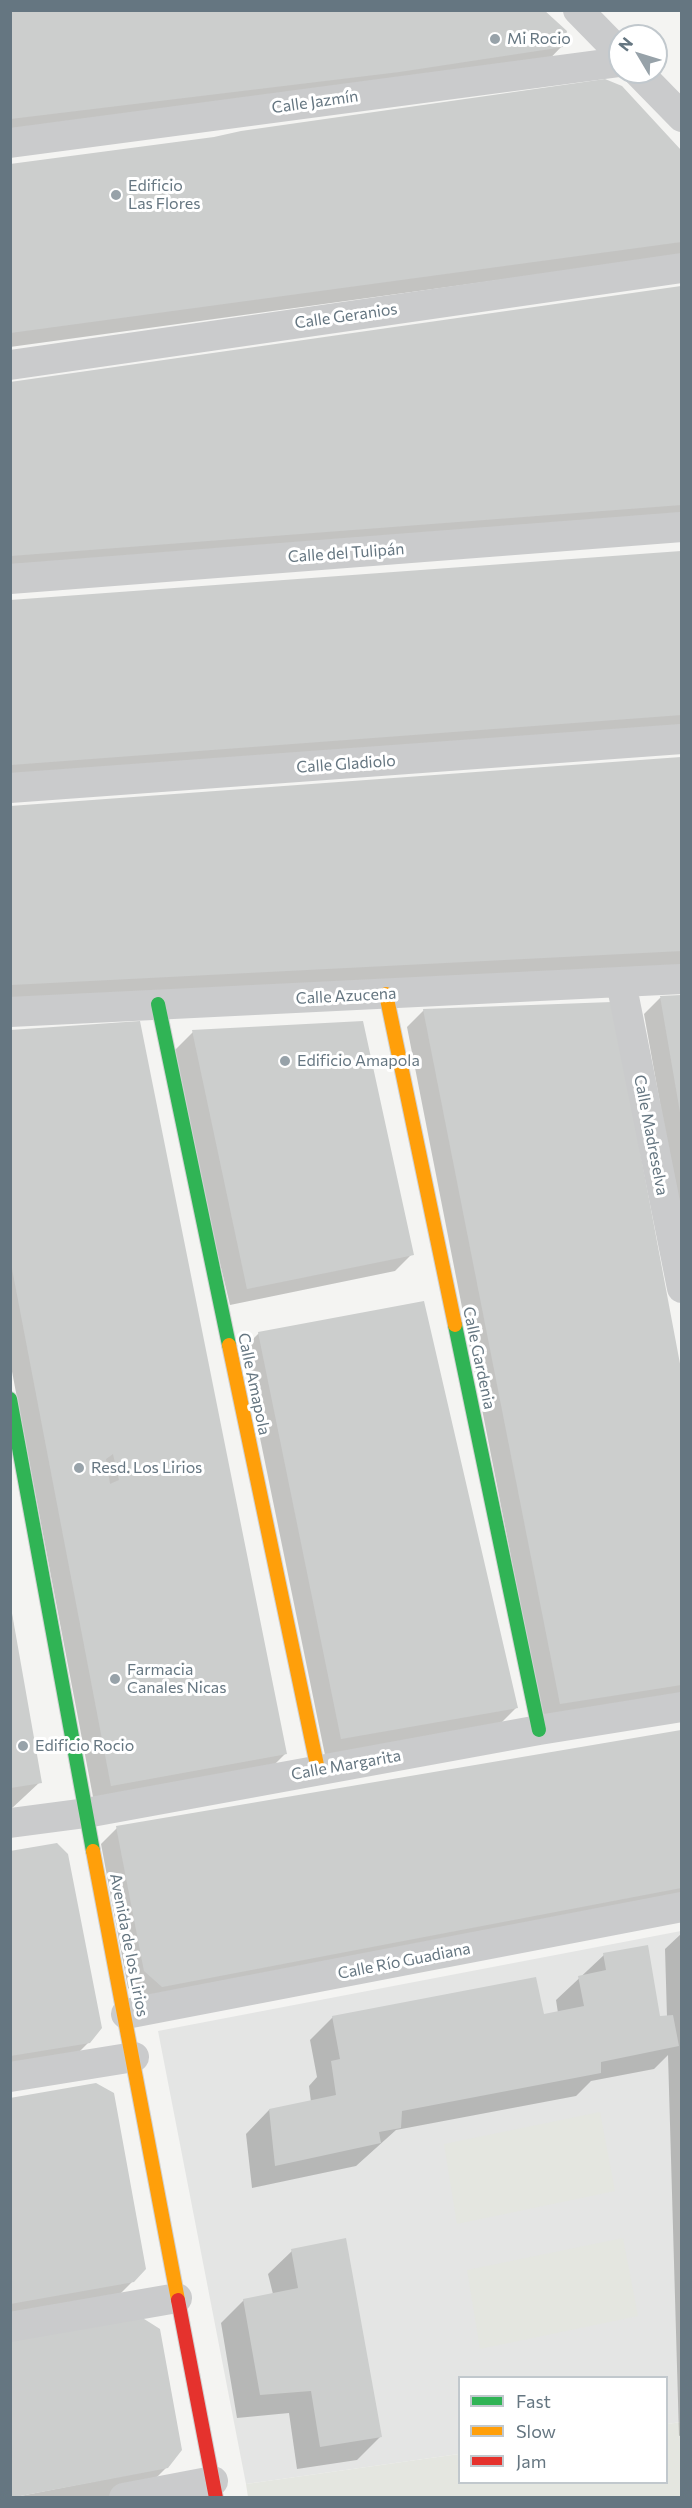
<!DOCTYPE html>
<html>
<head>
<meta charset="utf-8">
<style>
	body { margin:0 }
	#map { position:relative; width:692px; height:2508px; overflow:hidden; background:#f4f4f2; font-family:Commissioner,sans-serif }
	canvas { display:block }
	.frame { position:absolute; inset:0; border:12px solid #657681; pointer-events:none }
	.legend { position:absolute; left:458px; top:2376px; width:210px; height:108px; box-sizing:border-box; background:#fff; border:2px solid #c1c8cd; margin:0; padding:8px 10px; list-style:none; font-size:18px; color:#657681 }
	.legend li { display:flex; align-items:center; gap:12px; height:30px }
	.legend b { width:30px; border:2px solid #c1c8cd }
	.north { position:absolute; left:608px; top:24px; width:60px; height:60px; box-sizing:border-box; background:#fff; border:2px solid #c1c8cd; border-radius:50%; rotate:308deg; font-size:16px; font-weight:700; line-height:24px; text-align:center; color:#657681 }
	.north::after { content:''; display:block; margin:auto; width:21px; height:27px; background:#97a2a9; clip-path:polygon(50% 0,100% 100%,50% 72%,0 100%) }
</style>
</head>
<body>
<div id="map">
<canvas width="692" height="2508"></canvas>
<div class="frame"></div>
<ul class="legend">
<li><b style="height:8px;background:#30b455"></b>Fast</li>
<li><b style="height:8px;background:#ff9f0a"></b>Slow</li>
<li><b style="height:8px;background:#e5322d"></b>Jam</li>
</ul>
<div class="north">N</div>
</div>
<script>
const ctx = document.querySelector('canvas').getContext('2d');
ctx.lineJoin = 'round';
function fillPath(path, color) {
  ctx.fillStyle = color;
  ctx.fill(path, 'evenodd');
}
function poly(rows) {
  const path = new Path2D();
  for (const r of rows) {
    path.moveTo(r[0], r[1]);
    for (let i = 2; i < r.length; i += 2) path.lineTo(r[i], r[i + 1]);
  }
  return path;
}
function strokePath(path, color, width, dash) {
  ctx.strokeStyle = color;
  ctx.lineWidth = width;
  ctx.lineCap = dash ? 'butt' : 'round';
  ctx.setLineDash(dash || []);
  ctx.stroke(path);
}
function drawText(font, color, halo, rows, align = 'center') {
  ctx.font = font + ' Commissioner,sans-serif';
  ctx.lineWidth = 6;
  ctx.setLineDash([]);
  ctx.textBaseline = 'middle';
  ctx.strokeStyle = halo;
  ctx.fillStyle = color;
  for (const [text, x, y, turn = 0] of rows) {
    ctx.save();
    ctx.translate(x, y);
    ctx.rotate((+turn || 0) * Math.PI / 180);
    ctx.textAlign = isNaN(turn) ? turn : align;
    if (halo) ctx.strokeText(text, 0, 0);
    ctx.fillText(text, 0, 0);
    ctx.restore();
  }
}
fillPath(poly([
	[681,1931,681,2422,667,2424,666,2378,460,2378,459,2454,246,2484,158,2031]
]), '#e4e5e4');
fillPath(poly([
	[600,2112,615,2191,457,2224,444,2144],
	[623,2238,638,2316,480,2349,467,2270],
	[681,2422,681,2497,248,2497,246,2484,459,2454,460,2482,666,2482,667,2424]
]), '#e4e6e0');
fillPath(poly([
	[10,10,562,46,539,70,10,133],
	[621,87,682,152,682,261,572,270,10,347,10,165],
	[682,287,682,520,10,571,10,384],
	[682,552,682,730,10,779,10,601],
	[682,759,682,967,10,1001,10,808],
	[682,996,682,1227,644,1014,660,998],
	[611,1003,682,1379,682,1698,543,1720,407,1027,424,1010],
	[10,1031,286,1753,269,1770,94,1802,10,1361],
	[193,1032,412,1254,395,1271,230,1305,170,1055],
	[259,1333,517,1707,500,1724,325,1755,242,1350],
	[10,1604,40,1782,10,1810],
	[682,1731,682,1901,145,2003,128,1988,101,1844,117,1828],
	[10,1852,89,2042,61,2070,10,2078],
	[682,1933,682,2435,679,2436,668,2055,654,2069,591,2081,576,2096,396,2130,356,2166,252,2188,246,2134,269,2110,311,2102,309,2086,317,2077,310,2040,333,2017,542,2016,558,2013,556,2000,604,1955,659,2018,667,2017,665,1949],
	[10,2099,133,2281,105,2309,10,2326],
	[292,2251,380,2437,357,2460,297,2469,289,2413,237,2418,221,2323,244,2300,273,2294,268,2274],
	[167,2467,139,2495,126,2498,10,2498]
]), '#0003');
fillPath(poly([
	[10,10,544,10,567,31,563,47,399,72,10,119],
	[605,79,622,86,681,150,681,242,10,333,10,164,214,137,241,131],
	[681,286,681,505,10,556,10,382],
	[681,551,681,715,10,765,10,600],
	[681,757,681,951,10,985,10,806],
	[681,995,681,1112,680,1112,660,996],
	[612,1002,681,1369,681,1685,560,1704,423,1009],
	[140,1021,287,1754,111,1786,10,1258,10,1030],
	[113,1454,119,1480,110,1484,106,1459],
	[363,1021,414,1255,247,1289,192,1030],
	[424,1301,518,1708,341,1739,258,1332],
	[10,1602,42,1783,10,1788],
	[681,1730,681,1888,162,1987,144,1971,116,1826],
	[57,1843,68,1854,102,2028,90,2043,10,2056,10,1851],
	[648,1945,660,2016,673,2015,679,2046,601,2062,601,2073,402,2111,401,2128,379,2132,381,2143,275,2166,269,2109,336,2095,331,2061,340,2059,332,2016,536,1977,544,2014,584,2006,578,1976,606,1970,603,1953],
	[96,2083,114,2093,146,2269,134,2282,10,2304,10,2098],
	[346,2238,382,2437,320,2447,311,2391,260,2395,243,2299,298,2288,291,2249],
	[141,2317,160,2329,182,2450,168,2468,10,2498,10,2340]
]), '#cccecd');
const fast = poly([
	[158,1004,229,1345],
	[455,1325,539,1730],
	[10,1399,93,1851]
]);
const slow = poly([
	[386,994,455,1325],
	[229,1345,318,1770],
	[93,1851,178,2300]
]);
const jam = poly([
	[178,2300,216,2498]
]);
strokePath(fast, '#d0d1d2', 16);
strokePath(slow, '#d0d1d2', 16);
strokePath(jam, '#d0d1d2', 16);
strokePath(poly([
	[578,10,620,53],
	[638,72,682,117],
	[10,143,620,62],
	[10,365,682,268],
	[10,579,682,527],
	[10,788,682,739],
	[621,982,682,1288],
	[10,1012,682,979],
	[10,1823,86,1813,539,1730,682,1707],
	[126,2014,682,1907],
	[10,2077,134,2057],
	[10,2327,177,2298],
	[124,2498,213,2481]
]), '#cacbcc', 30);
strokePath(fast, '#30b455', 14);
strokePath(slow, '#ff9f0a', 14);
strokePath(jam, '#e5322d', 14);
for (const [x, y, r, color] of [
	[495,39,6,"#97a2a9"],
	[116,195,6,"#97a2a9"],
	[285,1061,6,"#97a2a9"],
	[79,1468,6,"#97a2a9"],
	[115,1679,6,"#97a2a9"],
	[23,1746,6,"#97a2a9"]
]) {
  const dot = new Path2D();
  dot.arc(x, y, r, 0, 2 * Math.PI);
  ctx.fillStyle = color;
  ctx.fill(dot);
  strokePath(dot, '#fff', 2);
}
drawText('16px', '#657681', '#fff', [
	["Mi Rocio",507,39],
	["Edificio",128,186],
	["Las Flores",128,204],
	["Edificio Amapola",297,1061],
	["Resd. Los Lirios",91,1468],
	["Farmacia",127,1670],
	["Canales Nicas",127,1688],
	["Edificio Rocio",35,1746]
], 'left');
drawText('16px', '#657681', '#fff', [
	["Calle Jazmín",315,102,-8],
	["Calle Geranios",346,316,-8],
	["Calle del Tulipán",346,553,-4],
	["Calle Gladiolo",346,764,-4],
	["Calle Azucena",346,996,-3],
	["Calle Madreselva",651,1135,79],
	["Calle Gardenia",479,1358,78],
	["Calle Amapola",254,1384,78],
	["Calle Margarita",346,1765,-10],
	["Avenida de los Lirios",129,1945,79],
	["Calle Río Guadiana",404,1961,-11]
]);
</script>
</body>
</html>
